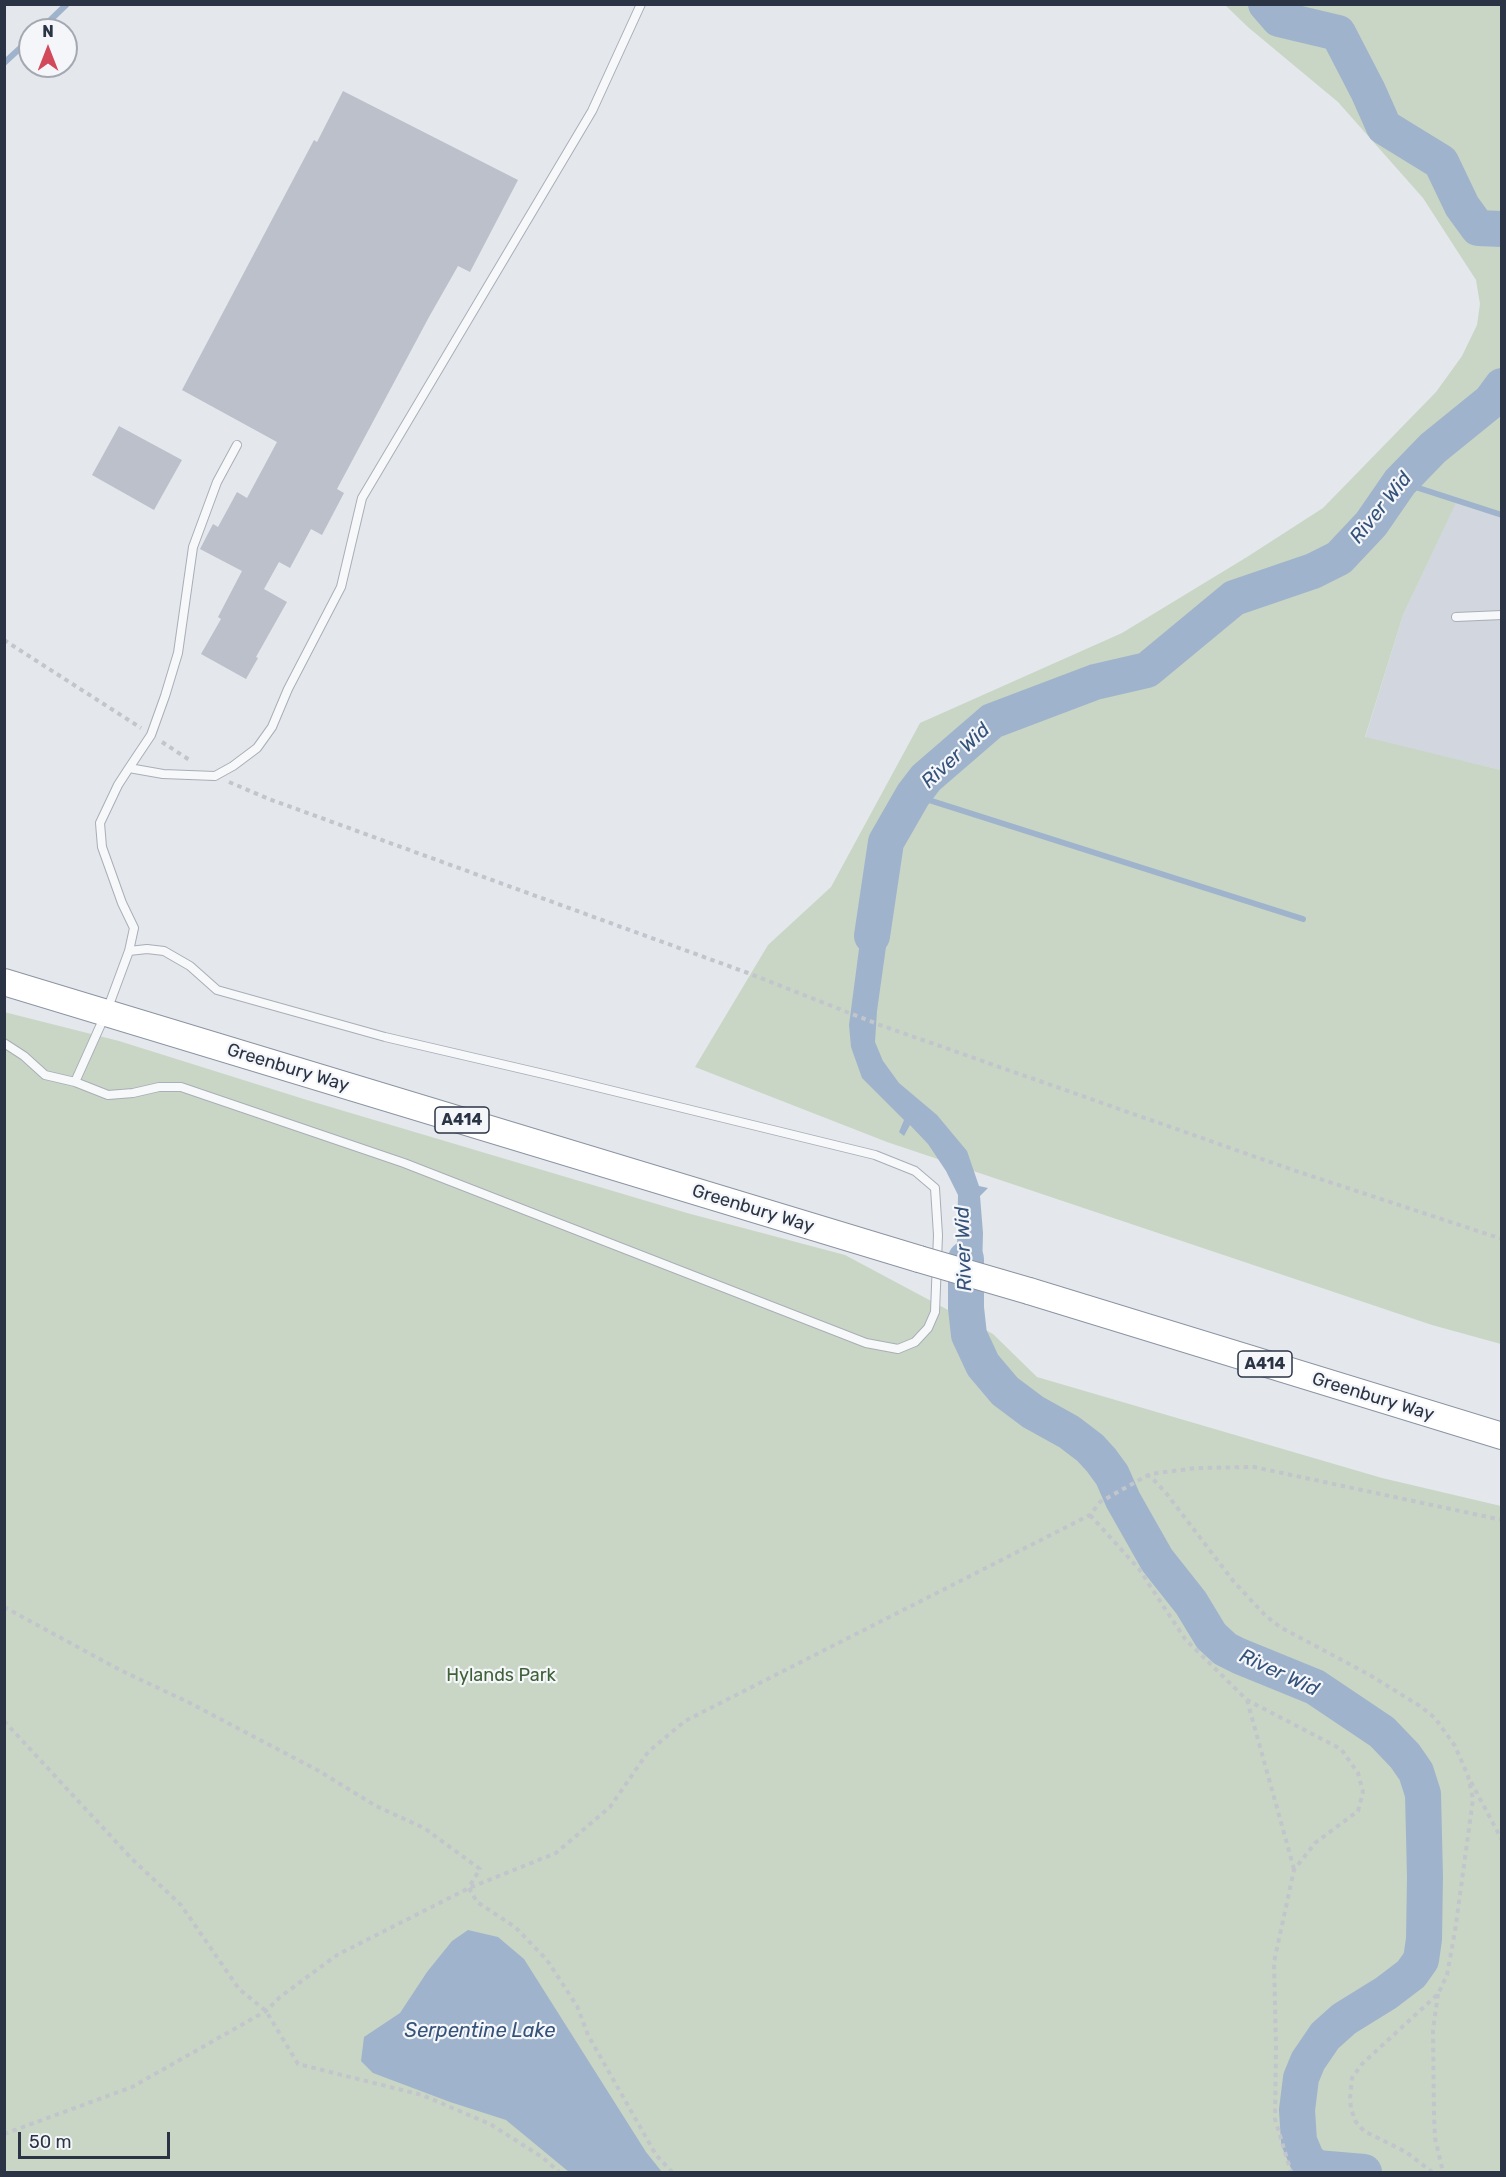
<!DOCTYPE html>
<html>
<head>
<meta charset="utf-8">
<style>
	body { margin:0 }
	#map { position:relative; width:1506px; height:2177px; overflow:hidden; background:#e4e7ec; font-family:Rubik,sans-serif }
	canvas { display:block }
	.frame { position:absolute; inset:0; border:6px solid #2b3445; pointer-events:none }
	.north { position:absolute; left:18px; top:18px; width:60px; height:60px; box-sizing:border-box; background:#f4f6f9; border:2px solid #a4a8b1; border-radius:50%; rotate:0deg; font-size:16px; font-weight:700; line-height:24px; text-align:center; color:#2b3445 }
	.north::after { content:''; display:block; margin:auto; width:21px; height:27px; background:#d1495b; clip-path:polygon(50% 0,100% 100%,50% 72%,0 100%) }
	.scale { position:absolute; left:18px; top:2132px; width:152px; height:27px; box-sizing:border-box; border:3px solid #2b3445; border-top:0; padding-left:8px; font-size:18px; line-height:21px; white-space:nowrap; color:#2b3445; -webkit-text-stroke:4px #f4f6f9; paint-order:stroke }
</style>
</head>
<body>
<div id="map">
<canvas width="1506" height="2177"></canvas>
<div class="frame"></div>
<div class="north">N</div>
<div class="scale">50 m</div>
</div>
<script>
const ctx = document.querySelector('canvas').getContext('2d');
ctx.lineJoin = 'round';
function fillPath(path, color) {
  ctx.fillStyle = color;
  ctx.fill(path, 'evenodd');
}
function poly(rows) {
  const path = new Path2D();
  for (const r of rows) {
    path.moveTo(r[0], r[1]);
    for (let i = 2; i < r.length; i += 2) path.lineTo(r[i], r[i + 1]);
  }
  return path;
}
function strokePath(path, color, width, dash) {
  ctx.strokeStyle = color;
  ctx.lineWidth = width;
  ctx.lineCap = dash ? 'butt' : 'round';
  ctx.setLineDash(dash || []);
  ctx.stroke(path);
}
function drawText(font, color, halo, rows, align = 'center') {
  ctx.font = font + ' Rubik,sans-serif';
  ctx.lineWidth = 4.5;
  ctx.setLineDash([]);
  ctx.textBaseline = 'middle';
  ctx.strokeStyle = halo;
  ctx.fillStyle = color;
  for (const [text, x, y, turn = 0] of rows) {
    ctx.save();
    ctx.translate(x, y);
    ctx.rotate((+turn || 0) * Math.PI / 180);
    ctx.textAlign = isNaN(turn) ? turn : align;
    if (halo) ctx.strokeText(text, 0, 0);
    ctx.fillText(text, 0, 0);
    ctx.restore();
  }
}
fillPath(poly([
	[1456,502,1501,517,1501,770,1365,738,1403,615]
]), '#d2d6de');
fillPath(poly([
	[1225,5,1501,5,1501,517,1456,503,1403,615,1365,737,1501,770,1501,1344,1432,1325,887,1142,695,1067,768,945,831,887,920,723,1122,633,1247,557,1323,508,1436,392,1462,356,1477,325,1480,304,1476,280,1423,198,1338,102,1249,28],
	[4,1012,119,1041,307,1100,687,1213,845,1255,993,1334,1037,1377,1382,1478,1501,1506,1501,2172,5,2172]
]), '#c9d6c5');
fillPath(poly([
	[867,888,894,890,877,1011,875,1042,883,1061,899,1083,937,1115,967,1151,979,1186,988,1188,980,1196,983,1233,981,1311,956,1306,958,1195,946,1171,928,1144,910,1125,904,1136,899,1132,904,1120,862,1078,851,1047,849,1025],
	[468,1930,498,1937,524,1959,646,2152,662,2172,569,2172,506,2120,450,2102,373,2073,361,2061,364,2037,400,2013,427,1972,452,1941]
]), '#9fb4cc');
strokePath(poly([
	[40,30,67,4],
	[4,63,30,39],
	[1400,482,1502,515],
	[913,795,1303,919]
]), '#9fb4cc', 6);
strokePath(poly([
	[1266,4,1279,19,1338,33,1368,91,1384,127,1441,162,1462,206,1478,228,1502,229],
	[872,936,886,842,913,795,926,778,992,721,1095,682,1147,670,1234,598,1313,571,1339,558,1371,524,1400,482,1433,448,1491,401,1502,386],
	[966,1259,966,1308,969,1335,983,1365,1005,1391,1033,1412,1069,1432,1090,1448,1101,1460,1112,1475,1123,1500,1157,1560,1191,1603,1211,1636,1225,1649,1239,1656,1315,1687,1382,1732,1405,1756,1416,1772,1423,1794,1425,1877,1424,1939,1421,1960,1411,1974,1386,1993,1344,2019,1325,2036,1308,2061,1301,2078,1297,2110,1299,2141,1307,2160,1317,2168,1364,2172]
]), '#9fb4cc', 36);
fillPath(poly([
	[343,91,518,180,470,272,458,266,429,317,337,489,344,493,322,535,311,529,290,568,279,562,264,589,287,602,256,657,258,658,246,679,201,654,221,619,218,617,242,571,200,549,213,524,218,527,237,492,247,498,277,442,182,390,314,140,317,142],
	[119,426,182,460,154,510,92,475]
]), '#bbc0ca');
const service = poly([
	[1456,617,1502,615],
	[129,768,151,735,165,696,178,653,193,547,217,482,237,445],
	[4,1043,24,1056,45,1075,75,1082,108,1095,133,1093,159,1087,181,1087,404,1163,866,1343,898,1349,915,1342,928,1328,935,1312,938,1235,935,1188,915,1171,875,1155,548,1075,385,1037,217,990,190,966,164,951,147,949,129,951,134,928,122,903,102,847,100,823,118,785,129,768,163,774,215,776,233,766,257,748,272,727,288,689,341,587,362,498,592,111,641,4],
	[75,1082,106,1013,129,951]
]);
const trunk = poly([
	[4,982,919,1259],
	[1029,1291,1502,1436]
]);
strokePath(service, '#a9aeb7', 10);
strokePath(trunk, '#8b94a3', 28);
strokePath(poly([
	[4,640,141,728],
	[162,742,191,761],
	[229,782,269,799,748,973,880,1025,1293,1170,1502,1239],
	[1146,1475,1151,1477,1166,1493,1234,1582,1266,1616,1280,1627,1368,1674,1420,1706,1435,1718,1455,1746,1468,1776,1473,1799,1455,1931,1447,1975,1438,1994,1362,2064,1352,2078,1350,2098,1351,2109,1356,2122,1364,2131,1406,2152,1432,2172],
	[1090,1515,1139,1569,1185,1639,1247,1700,1341,1749,1358,1773,1363,1792,1358,1811,1315,1843,1294,1870,1274,1962,1276,2046,1275,2119,1291,2172],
	[4,1607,120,1670,188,1702,319,1771,376,1806,424,1828,480,1869,469,1887],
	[1247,1700,1294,1869],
	[4,1721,132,1859,181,1905,239,1989,266,2011,298,2064,422,2095,490,2124,542,2157,559,2172],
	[1471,1782,1502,1840],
	[469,1888,477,1902,515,1927,547,1960,577,2006,588,2035,656,2155,672,2172],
	[1438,1994,1433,2030,1434,2116,1435,2138,1443,2172],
	[4,2134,132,2087,266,2011,280,1997,337,1955,469,1888,556,1853,610,1807,648,1752,685,1721,1090,1515,1100,1502,1150,1474,1196,1468,1254,1467,1502,1520]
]), '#c2c5cb', 4, [4.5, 4.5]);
strokePath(service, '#f7f8fa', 8);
strokePath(trunk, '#fff', 26);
const trunkBridge = poly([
	[919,1259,1029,1291]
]);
strokePath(trunkBridge, '#8b94a3', 28, []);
strokePath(trunkBridge, '#fff', 26);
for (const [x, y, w] of [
	[462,1120,54],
	[1265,1364,54]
]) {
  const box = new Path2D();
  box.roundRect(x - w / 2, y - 13, w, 26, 4.5);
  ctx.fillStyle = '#f4f6f9';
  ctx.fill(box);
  strokePath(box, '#2b3445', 1.5);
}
drawText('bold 16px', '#2b3445', null, [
	["A414",462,1120],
	["A414",1265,1364]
]);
drawText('18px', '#2b3445', '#f4f6f9', [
	["Greenbury Way",288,1068,17],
	["Greenbury Way",753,1209,17],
	["Greenbury Way",1373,1397,17]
]);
drawText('18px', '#3f6138', '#f4f6f9', [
	["Hylands Park",501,1676]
]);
drawText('italic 20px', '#34527a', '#f4f6f9', [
	["River Wid",1381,508,-51],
	["River Wid",956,756,-43],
	["River Wid",964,1249,-92],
	["River Wid",1279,1673,25],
	["Serpentine Lake",480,2031]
]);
</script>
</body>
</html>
